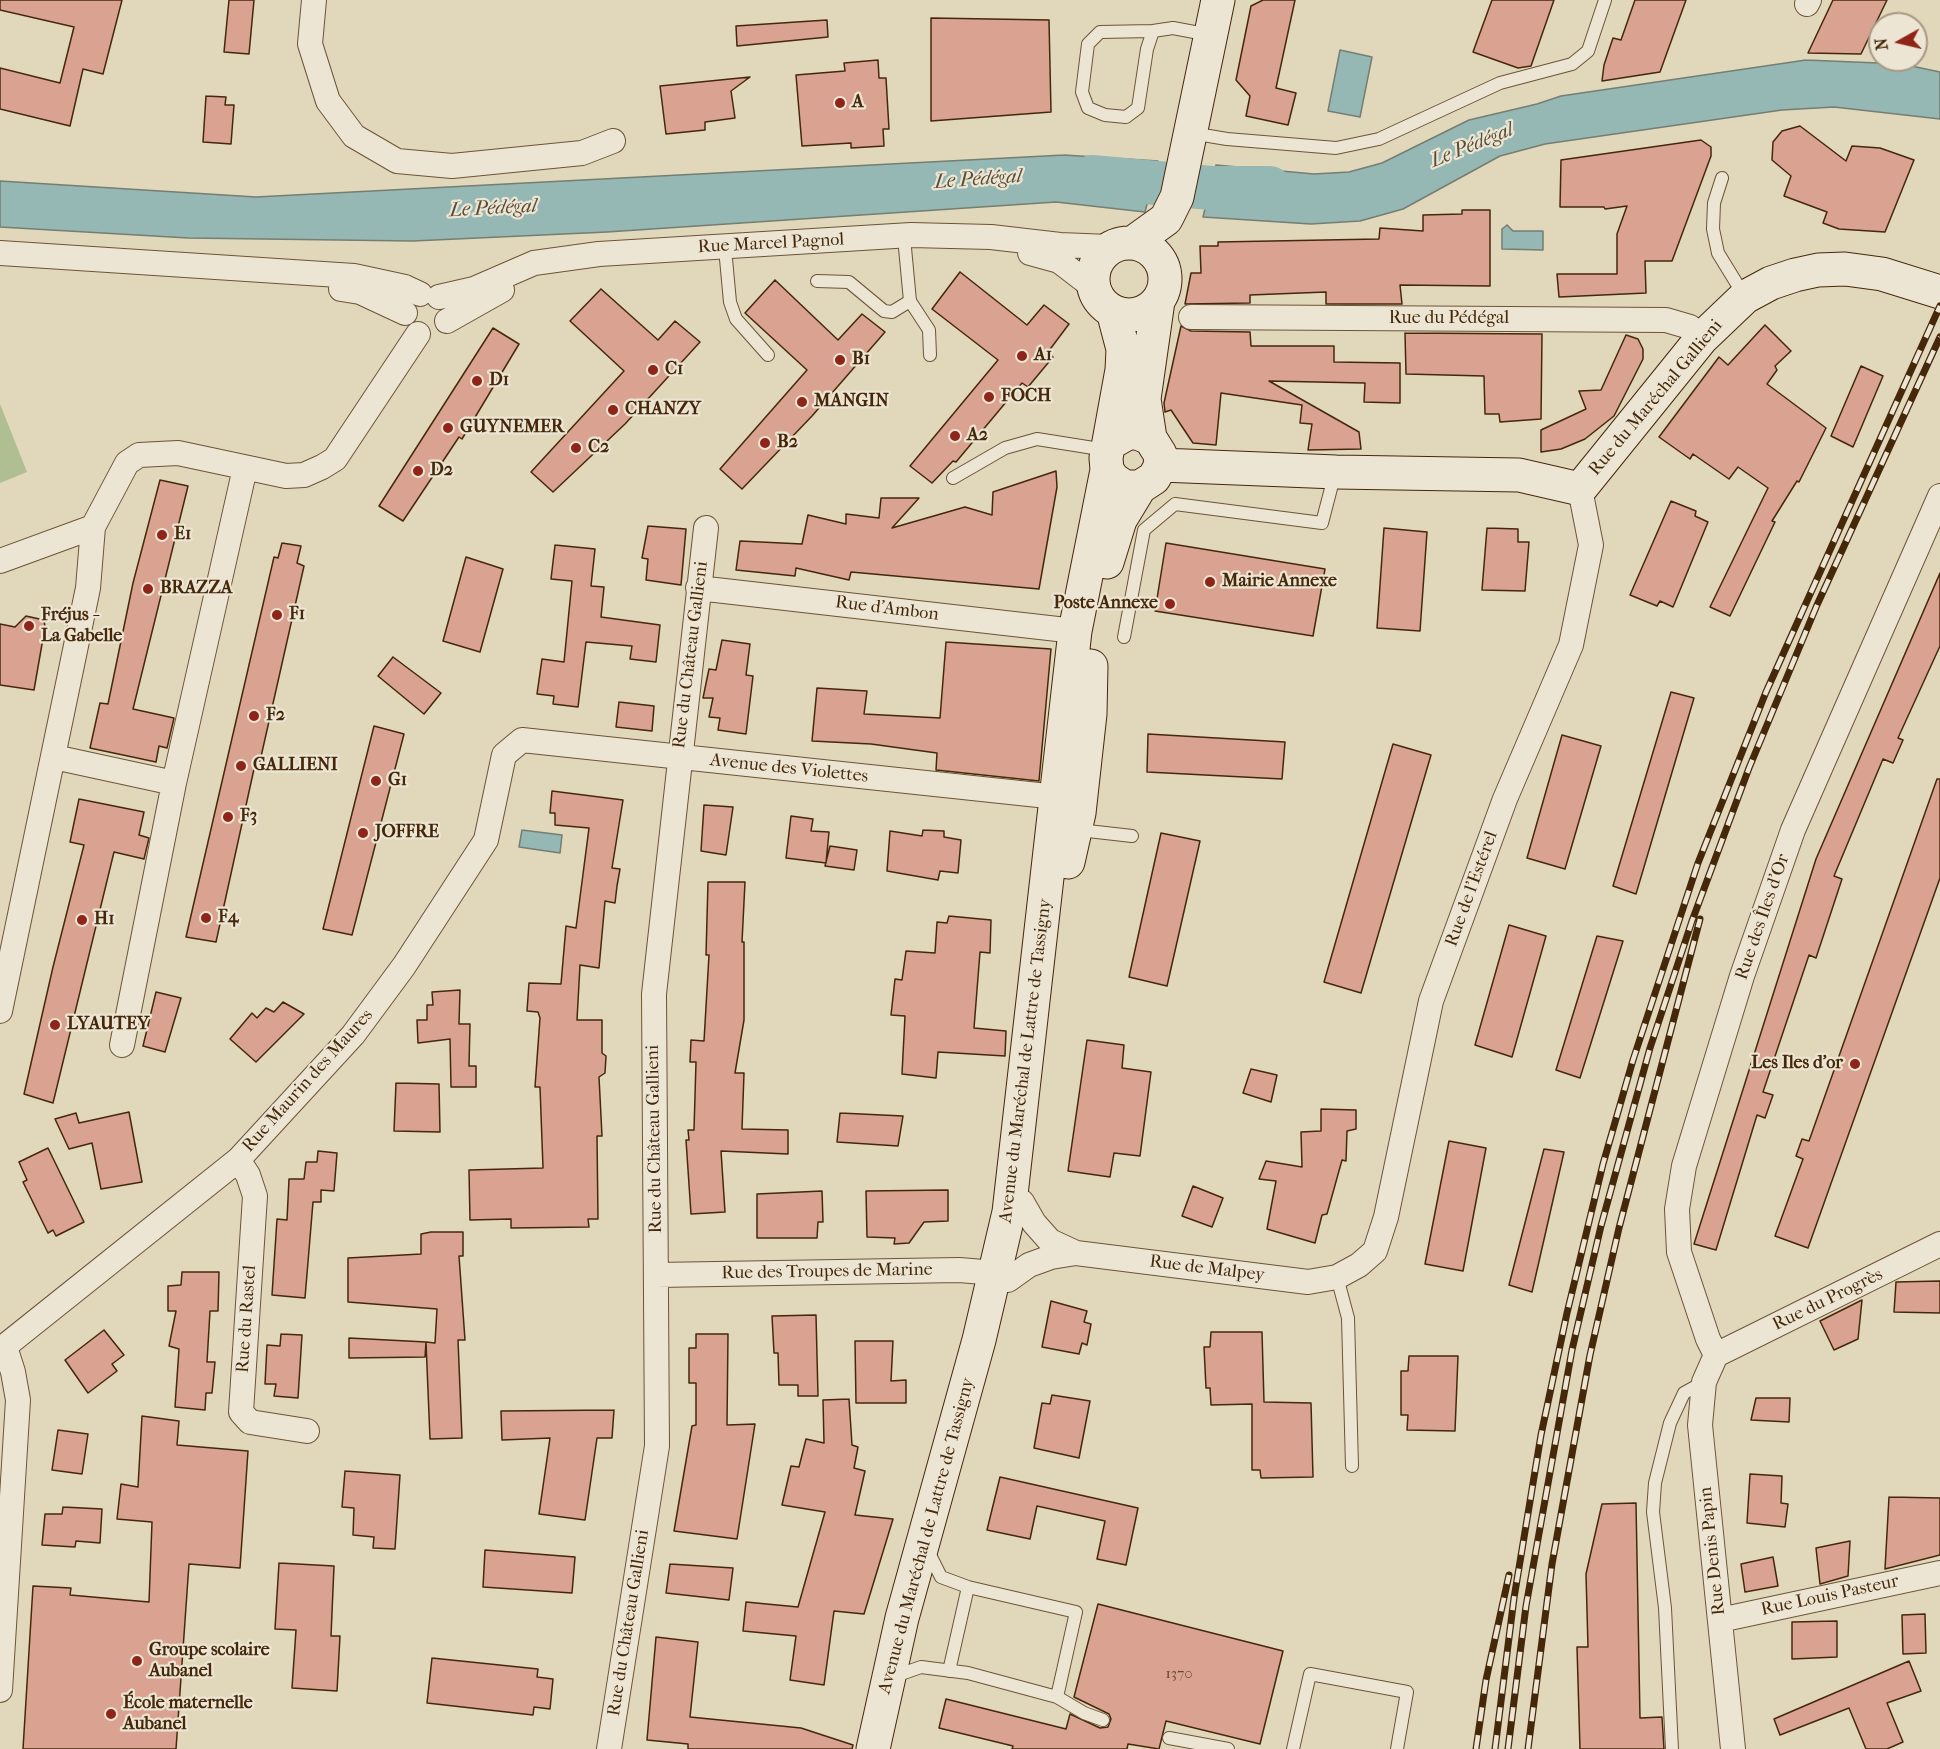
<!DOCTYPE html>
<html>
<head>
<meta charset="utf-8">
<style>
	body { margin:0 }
	#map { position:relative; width:1940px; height:1749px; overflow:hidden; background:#e1d7bb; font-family:"IM FELL French Canon",serif }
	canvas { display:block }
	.north { position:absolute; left:1868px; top:12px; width:60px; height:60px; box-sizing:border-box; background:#ece5d3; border:2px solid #a99983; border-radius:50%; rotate:262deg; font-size:16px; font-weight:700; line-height:24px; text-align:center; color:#45280a }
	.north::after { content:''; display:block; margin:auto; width:21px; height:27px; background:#8f2418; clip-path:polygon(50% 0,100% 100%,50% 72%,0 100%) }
</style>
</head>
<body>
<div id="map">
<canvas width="1940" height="1749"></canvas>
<div class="north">N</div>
</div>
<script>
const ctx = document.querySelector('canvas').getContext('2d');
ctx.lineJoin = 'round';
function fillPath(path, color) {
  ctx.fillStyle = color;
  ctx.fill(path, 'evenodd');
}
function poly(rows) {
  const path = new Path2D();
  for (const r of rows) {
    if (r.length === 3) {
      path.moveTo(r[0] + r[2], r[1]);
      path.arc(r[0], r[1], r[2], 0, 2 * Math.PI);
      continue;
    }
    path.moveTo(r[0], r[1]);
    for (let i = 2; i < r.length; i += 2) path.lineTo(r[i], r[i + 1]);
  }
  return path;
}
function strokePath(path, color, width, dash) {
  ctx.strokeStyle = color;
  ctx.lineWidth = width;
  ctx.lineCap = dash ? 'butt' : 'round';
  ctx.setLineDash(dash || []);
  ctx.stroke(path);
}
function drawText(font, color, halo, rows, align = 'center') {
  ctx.font = font + ' "IM FELL French Canon",serif';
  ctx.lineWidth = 4.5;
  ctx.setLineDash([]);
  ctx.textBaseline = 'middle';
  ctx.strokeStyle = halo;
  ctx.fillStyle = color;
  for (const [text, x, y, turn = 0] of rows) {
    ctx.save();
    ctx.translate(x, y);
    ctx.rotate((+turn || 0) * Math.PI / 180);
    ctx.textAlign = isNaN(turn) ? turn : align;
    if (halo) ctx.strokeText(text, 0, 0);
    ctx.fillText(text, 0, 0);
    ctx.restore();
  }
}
fillPath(poly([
	[0,404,27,472,0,483]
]), '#b0bf92');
const water = poly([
	[1340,50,1372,57,1360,117,1328,111,1340,50],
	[1806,60,1902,64,1940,72,1940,119,1834,107,1782,110,1545,144,1500,156,1403,209,1360,221,1311,224,1203,217,1216,165,1314,174,1349,172,1382,163,1469,120,1537,104,1561,96,1806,60],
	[1064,155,1158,161,1145,212,1056,202,607,232,413,241,188,238,0,227,0,181,256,197,1064,155],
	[1507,225,1513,231,1543,231,1543,250,1502,249,1502,229,1507,225],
	[522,830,562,835,560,853,519,847,522,830]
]);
fillPath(water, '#95b8b5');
strokePath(water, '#757e71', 1.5);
strokePath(poly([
	[1092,177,1211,188,1270,188]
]), '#95b8b5', 44);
const building = poly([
	[0,0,122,0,103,74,83,69,70,126,0,109,0,68,60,83,74,27,0,10,0,0],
	[229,0,254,0,249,54,224,52,229,0],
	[1263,0,1295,0,1276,88,1296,93,1288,125,1246,116,1250,96,1236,80,1251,6,1263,0],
	[1492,0,1554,0,1531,66,1518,68,1473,52,1492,0],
	[1635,0,1686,0,1660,72,1602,81,1604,65,1613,38,1621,40,1635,0],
	[1833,0,1887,0,1861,54,1808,53,1833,0],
	[931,18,1049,20,1051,112,931,121,931,18],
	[827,20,828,37,737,46,736,26,827,20],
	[878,60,879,78,886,78,889,129,883,129,884,146,851,148,851,143,802,146,796,75,845,71,844,63,878,60],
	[750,77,731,91,735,118,705,122,705,130,666,134,660,86,750,77],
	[206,96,226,97,225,105,234,105,231,144,203,142,206,96],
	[1800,126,1846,161,1852,146,1880,148,1914,160,1885,232,1839,229,1823,223,1827,212,1784,196,1791,176,1772,160,1773,142,1782,131,1800,126],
	[1701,140,1711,147,1711,156,1672,261,1645,261,1646,293,1559,297,1557,274,1617,274,1617,234,1627,206,1605,209,1604,207,1560,207,1561,160,1701,140],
	[1462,210,1490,210,1490,286,1400,285,1402,304,1326,304,1326,292,1250,295,1250,303,1185,304,1191,273,1201,273,1200,246,1218,246,1218,242,1379,239,1380,228,1423,231,1423,215,1462,214,1462,210],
	[960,272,1027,325,1044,305,1069,324,1048,352,1053,357,1028,387,1022,383,956,462,953,461,932,483,910,466,998,360,932,309,960,272],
	[775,280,838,340,862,314,885,332,812,416,742,489,720,469,807,370,745,313,775,280],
	[601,289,658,340,675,321,700,342,625,424,553,492,531,472,624,371,570,321,601,289],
	[1765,325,1791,351,1775,366,1777,370,1767,384,1826,428,1799,482,1797,481,1772,521,1775,522,1730,616,1710,607,1768,488,1738,467,1729,479,1693,454,1690,459,1659,437,1719,357,1728,365,1765,325],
	[1181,326,1191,331,1250,332,1251,346,1334,346,1334,362,1400,363,1400,403,1364,402,1365,383,1269,381,1359,432,1361,449,1308,450,1312,424,1300,423,1302,405,1221,393,1216,445,1193,443,1171,410,1165,412,1164,403,1181,326],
	[493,328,519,344,462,439,459,437,403,521,379,506,493,328],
	[1405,333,1542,334,1541,419,1500,422,1499,414,1485,414,1484,376,1406,374,1405,333],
	[1626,335,1638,339,1643,349,1643,359,1614,416,1585,439,1561,449,1541,452,1541,430,1586,409,1579,391,1601,390,1626,335],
	[1861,366,1883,376,1853,447,1831,436,1861,366],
	[1056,471,1057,487,1039,589,851,572,849,580,796,568,795,576,736,570,740,541,802,544,808,515,846,524,846,514,879,518,881,498,919,498,892,528,965,507,992,515,993,492,1056,471],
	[160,480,188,486,133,709,174,718,167,748,159,746,156,762,90,748,100,703,108,704,133,583,160,480],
	[1671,501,1696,511,1695,516,1708,522,1673,607,1660,601,1657,606,1630,595,1671,501],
	[648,526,686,529,681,585,646,580,648,559,642,558,648,526],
	[1384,528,1427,532,1420,631,1377,628,1384,528],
	[1487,528,1518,529,1518,542,1529,542,1525,591,1482,590,1487,528],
	[282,543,301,546,297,563,304,566,258,770,254,769,216,942,186,937,274,557,278,558,282,543],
	[1166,543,1325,569,1313,636,1155,611,1166,543],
	[555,545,595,549,591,586,604,587,601,617,660,625,656,662,630,659,632,646,586,642,578,707,553,704,554,696,537,694,542,659,564,662,572,581,551,579,555,545],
	[466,557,503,569,480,652,443,641,466,557],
	[1940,573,1940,646,1898,738,1903,740,1893,763,1883,759,1834,876,1842,879,1816,958,1809,955,1763,1092,1773,1095,1765,1118,1757,1115,1716,1250,1694,1244,1816,859,1940,573],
	[26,616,44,620,45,627,34,690,0,685,0,624,15,627,26,616],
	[722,640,750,644,746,675,753,676,746,734,718,730,720,718,709,717,713,698,703,698,709,669,716,670,722,640],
	[946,642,1051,649,1039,781,936,770,937,753,871,744,812,741,817,688,867,691,864,714,940,718,946,642],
	[393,657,441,693,424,714,378,676,393,657],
	[1671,692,1694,698,1636,894,1613,886,1671,692],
	[619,702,654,706,652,731,616,727,619,702],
	[374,726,404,734,352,935,323,929,374,726],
	[1148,734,1285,742,1282,779,1147,772,1148,734],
	[1562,735,1601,746,1565,869,1527,858,1562,735],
	[1393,744,1431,755,1361,993,1324,982,1393,744],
	[1937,779,1940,779,1940,878,1808,1248,1775,1236,1803,1159,1796,1156,1802,1139,1809,1141,1937,779],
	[552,791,623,800,612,868,620,869,617,886,615,903,605,901,599,968,580,965,577,1020,602,1020,602,1053,606,1056,605,1073,599,1077,602,1136,597,1136,598,1219,588,1219,589,1227,511,1228,511,1219,470,1220,469,1170,543,1168,540,1087,535,1087,540,1018,538,1012,527,1011,529,983,561,984,566,926,576,928,589,828,555,825,555,813,550,813,552,791],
	[79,799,144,812,139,835,149,838,144,859,114,852,53,1103,24,1094,53,967,84,845,70,842,79,799],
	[704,805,733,807,726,855,701,851,704,805],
	[791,816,813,819,811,831,829,832,826,863,786,858,791,816],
	[923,830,944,831,944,837,961,840,958,873,940,871,938,880,887,871,890,831,922,836,923,830],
	[1161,833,1200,841,1167,986,1129,977,1161,833],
	[830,846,857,850,854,870,825,866,830,846],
	[708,882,745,882,742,942,744,942,744,1020,735,1073,744,1073,742,1129,788,1130,788,1154,721,1151,725,1212,691,1214,686,1140,689,1140,688,1130,694,1130,696,1062,690,1062,691,1040,704,1041,709,955,706,955,708,882],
	[949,916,991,920,990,953,980,952,974,1028,1006,1031,1005,1056,938,1052,936,1078,902,1074,905,1016,891,1015,895,979,902,980,906,951,935,953,937,922,947,923,949,916],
	[1509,925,1546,936,1512,1057,1475,1045,1509,925],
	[1597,936,1623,941,1580,1078,1556,1070,1597,936],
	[460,990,459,1024,470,1024,469,1066,476,1066,476,1087,451,1087,450,1039,418,1043,417,1020,427,1020,427,1005,433,1005,432,992,460,990],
	[156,992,181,998,165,1052,143,1046,156,992],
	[283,1002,304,1014,256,1062,230,1039,252,1013,257,1018,266,1008,274,1012,283,1002],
	[1087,1040,1124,1045,1122,1068,1151,1072,1140,1156,1114,1153,1110,1177,1068,1171,1087,1040],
	[1251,1069,1277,1075,1271,1102,1243,1093,1251,1069],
	[396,1083,439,1084,440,1132,394,1131,396,1083],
	[1321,1109,1356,1110,1356,1129,1347,1131,1346,1161,1342,1160,1327,1214,1322,1215,1315,1243,1267,1229,1276,1181,1259,1179,1266,1161,1302,1167,1301,1132,1321,1131,1321,1109],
	[129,1112,142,1182,101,1189,92,1143,69,1149,55,1119,76,1113,79,1123,129,1112],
	[840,1113,903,1116,898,1146,837,1142,840,1113],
	[1449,1141,1486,1148,1463,1271,1425,1264,1449,1141],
	[48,1148,84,1222,56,1236,53,1230,48,1233,23,1182,27,1180,19,1162,48,1148],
	[1544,1149,1564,1152,1532,1292,1509,1285,1544,1149],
	[318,1151,337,1153,334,1191,321,1190,321,1202,313,1202,305,1298,272,1295,277,1219,287,1220,289,1179,304,1179,306,1162,317,1162,318,1151],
	[1193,1186,1223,1198,1212,1227,1182,1216,1193,1186],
	[948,1190,948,1221,924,1222,909,1243,894,1244,895,1238,867,1237,866,1191,948,1190],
	[822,1191,823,1222,818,1222,817,1238,757,1238,757,1194,822,1191],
	[431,1232,463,1232,463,1256,459,1256,465,1340,458,1340,462,1438,430,1439,426,1342,435,1343,437,1309,348,1302,348,1258,421,1254,421,1234,431,1232],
	[182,1272,219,1272,218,1311,210,1311,207,1362,215,1362,212,1393,206,1393,205,1410,175,1407,179,1349,169,1346,176,1311,168,1311,168,1286,181,1285,182,1272],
	[1940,1281,1940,1313,1894,1312,1896,1282,1940,1281],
	[1862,1300,1858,1339,1834,1350,1820,1321,1862,1300],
	[1051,1301,1087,1311,1084,1322,1091,1324,1087,1345,1082,1343,1079,1354,1042,1347,1051,1301],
	[816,1315,818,1396,798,1396,798,1385,779,1385,778,1353,774,1353,772,1316,816,1315],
	[104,1330,124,1355,112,1364,117,1371,88,1393,65,1360,104,1330],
	[1211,1332,1262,1332,1264,1402,1311,1403,1313,1477,1261,1478,1260,1470,1252,1470,1252,1404,1211,1405,1210,1388,1206,1388,1204,1347,1210,1347,1211,1332],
	[281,1334,302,1335,298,1398,274,1396,276,1384,265,1384,267,1345,280,1346,281,1334],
	[696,1334,728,1334,727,1425,755,1424,737,1539,674,1531,692,1426,696,1425,696,1383,689,1383,689,1348,696,1348,696,1334],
	[349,1338,426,1342,425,1357,349,1358,349,1338],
	[855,1341,893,1341,891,1381,906,1380,906,1403,856,1403,855,1341],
	[1409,1356,1458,1356,1455,1431,1407,1430,1408,1415,1401,1415,1401,1371,1408,1371,1409,1356],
	[1052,1395,1090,1401,1079,1458,1034,1448,1042,1403,1050,1404,1052,1395],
	[1756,1398,1790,1398,1789,1422,1751,1420,1756,1398],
	[849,1399,852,1445,858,1447,854,1468,865,1471,855,1515,893,1519,864,1614,834,1611,824,1685,790,1680,796,1636,743,1631,746,1602,798,1607,825,1512,782,1505,791,1466,799,1467,806,1439,824,1443,823,1400,849,1399],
	[614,1410,612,1438,597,1438,585,1520,539,1514,550,1438,502,1440,501,1411,614,1410],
	[142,1416,179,1421,177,1445,248,1451,240,1568,189,1564,176,1749,23,1749,33,1586,71,1588,70,1595,149,1602,152,1522,117,1519,121,1484,138,1487,142,1416],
	[58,1430,88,1434,82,1474,52,1470,58,1430],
	[345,1471,400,1475,395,1549,373,1548,374,1537,353,1535,354,1508,342,1507,345,1471],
	[1750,1474,1782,1476,1781,1503,1788,1504,1785,1527,1747,1523,1750,1474],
	[1000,1477,1138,1508,1126,1565,1097,1559,1105,1521,1037,1506,1030,1539,987,1530,1000,1477],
	[1889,1497,1940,1498,1940,1555,1885,1569,1889,1497],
	[1636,1503,1640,1718,1662,1717,1664,1749,1580,1749,1577,1647,1588,1647,1586,1574,1602,1504,1636,1503],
	[63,1507,102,1509,100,1543,76,1541,75,1547,42,1545,45,1514,62,1514,63,1507],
	[1850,1541,1848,1576,1820,1584,1816,1548,1850,1541],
	[485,1550,575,1557,572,1593,483,1587,485,1550],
	[1773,1557,1778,1586,1745,1592,1741,1564,1773,1557],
	[279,1563,334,1566,331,1636,340,1636,337,1691,292,1688,296,1630,275,1629,279,1563],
	[670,1564,733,1568,729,1600,666,1593,670,1564],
	[1098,1604,1283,1651,1260,1744,1166,1721,1159,1749,1128,1744,1127,1749,1012,1749,1013,1746,939,1728,946,1699,1066,1729,1070,1714,1100,1728,1108,1727,1111,1719,1109,1714,1074,1697,1098,1604],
	[1925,1614,1926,1653,1903,1654,1902,1615,1925,1614],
	[1837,1621,1837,1657,1792,1659,1792,1622,1837,1621],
	[656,1637,698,1642,690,1717,801,1728,853,1745,852,1749,688,1749,688,1744,647,1740,656,1637],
	[432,1658,538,1669,537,1677,553,1679,550,1709,534,1707,533,1715,427,1703,432,1658],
	[1909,1661,1921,1691,1887,1703,1903,1742,1887,1749,1866,1749,1849,1708,1780,1735,1774,1719,1909,1661]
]);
fillPath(building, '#daa391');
strokePath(building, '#45280a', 1.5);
const lane = poly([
	[1153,31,1100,32,1088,44,1082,92,1088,108,1105,115,1126,117,1138,108,1147,49,1153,31,1173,28,1210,35],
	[1191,133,1227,139,1336,148,1379,139,1500,83,1572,64,1588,51,1605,0],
	[1722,178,1714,203,1713,229,1718,253,1745,297],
	[905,248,910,301,929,330,930,355],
	[726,259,730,302,736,319,768,355],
	[817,281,849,282,884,311,892,312,910,301],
	[953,478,1005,448,1037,439,1106,450],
	[1124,637,1144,530,1175,504,1322,523,1335,473],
	[1077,827,1088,831,1132,836],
	[1337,1277,1348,1318,1352,1466],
	[930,1555,941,1577,968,1587],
	[901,1674,921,1667,968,1673,1057,1697,1076,1612,968,1587,949,1671],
	[1057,1697,1084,1713,1103,1720],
	[1169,1738,1228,1749],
	[1293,1749,1310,1674,1407,1692,1397,1749],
	[1672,1749,1665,1608,1653,1512,1655,1483,1670,1423,1684,1393,1704,1382]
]);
const street = poly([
	[314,0,310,44,328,101,354,136,397,161,452,166,582,153,613,141],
	[1807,4,1809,0],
	[0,253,354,276,405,287,420,294],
	[1030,253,1059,261,1093,287],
	[341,289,360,292,405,313],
	[439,297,474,289,534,263,599,254,911,235,991,237,1060,245,1110,247],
	[1191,317,1666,320,1690,327,1702,338],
	[447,321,502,290],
	[0,561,93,527],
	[698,588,1075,631],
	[54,757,174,783],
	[0,1011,88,588,93,527,127,463,139,455,178,453,286,476,304,475,322,467,335,459,418,334],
	[122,1045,174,783,245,468],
	[238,1160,248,1175,255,1196,241,1412,250,1422,307,1431],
	[1022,1202,1034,1223,1050,1241,1076,1253],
	[656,1275,959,1270,996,1273],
	[1008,1280,1029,1265,1051,1257,1076,1253,1308,1282,1337,1277,1359,1265,1375,1251,1386,1217,1431,1001,1505,799,1571,645,1591,545,1580,489],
	[0,1350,238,1160,353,1035,404,966,486,840,504,755,522,740,1057,797],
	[1716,1355,1708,1339,1679,1252,1677,1209,1684,1166,1742,976,1793,830,1940,496],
	[1716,1355,1704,1382,1700,1425,1733,1749],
	[1716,1355,1940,1244],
	[1720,1620,1940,1573],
	[0,1690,18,1400,13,1372,5,1347],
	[609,1749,657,1446,654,994,706,528]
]);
const secondary = poly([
	[1134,242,1166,219,1177,197,1218,0],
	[1129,279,36],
	[1150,438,1144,399,1158,301],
	[1110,443,1128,433,1137,433,1150,438,1160,454,1161,465,1154,478,1140,487,1125,487,1113,479,1107,470,1106,458,1122,370,1123,349,1113,311],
	[1161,465,1336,472,1519,475,1580,489,1702,338,1745,297,1771,283,1795,275,1818,270,1845,269,1882,274,1940,292],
	[1107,562,1120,520,1140,487],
	[1068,862,1079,813,1090,714,1091,666],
	[873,1749,902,1618,979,1340,1009,1212,1075,631,1107,470]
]);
strokePath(lane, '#6c5436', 14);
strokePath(street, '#6c5436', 26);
strokePath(secondary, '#45280a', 35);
strokePath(lane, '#ece5d3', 12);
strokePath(street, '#ece5d3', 24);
strokePath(secondary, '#ece5d3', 33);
const rail = poly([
	[1476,1749,1486,1680,1509,1575],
	[1495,1749,1514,1598,1541,1435,1567,1313,1603,1164,1633,1060,1698,863,1766,692,1940,306],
	[1508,1749,1526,1606,1572,1350,1601,1226,1650,1048,1692,921,1749,768,1817,605,1940,337],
	[1528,1749,1552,1564,1590,1355,1619,1228,1700,919]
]);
strokePath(rail, '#45280a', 7);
strokePath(rail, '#ece5d3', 4.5, [14]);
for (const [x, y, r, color] of [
	[840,103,6,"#8f2418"],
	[1022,356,6,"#8f2418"],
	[840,360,6,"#8f2418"],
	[653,370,6,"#8f2418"],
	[477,381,6,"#8f2418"],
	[989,397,6,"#8f2418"],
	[802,402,6,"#8f2418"],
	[613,410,6,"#8f2418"],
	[448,428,6,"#8f2418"],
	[955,436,6,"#8f2418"],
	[765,443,6,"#8f2418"],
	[576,448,6,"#8f2418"],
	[418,471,6,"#8f2418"],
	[162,535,6,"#8f2418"],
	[1210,582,6,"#8f2418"],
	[148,589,6,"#8f2418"],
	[1170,604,6,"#8f2418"],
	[277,615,6,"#8f2418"],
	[29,626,6,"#8f2418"],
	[254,716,6,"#8f2418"],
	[241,766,6,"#8f2418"],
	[376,781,6,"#8f2418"],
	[228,817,6,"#8f2418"],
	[363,833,6,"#8f2418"],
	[206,918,6,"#8f2418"],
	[82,920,6,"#8f2418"],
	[55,1025,6,"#8f2418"],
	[1855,1064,6,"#8f2418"],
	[137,1661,6,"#8f2418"],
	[111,1714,6,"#8f2418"]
]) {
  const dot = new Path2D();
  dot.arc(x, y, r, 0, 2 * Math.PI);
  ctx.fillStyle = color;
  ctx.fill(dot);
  strokePath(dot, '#ece5d3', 2);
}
drawText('15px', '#6a472c', null, [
	["1370",1179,1674]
]);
drawText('bold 18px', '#45280a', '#ece5d3', [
	["A",852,103],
	["A1",1034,356],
	["B1",852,360],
	["C1",665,370],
	["D1",489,381],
	["FOCH",1001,397],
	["MANGIN",814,402],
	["CHANZY",625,410],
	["GUYNEMER",460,428],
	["A2",967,436],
	["B2",777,443],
	["C2",588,448],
	["D2",430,471],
	["E1",174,535],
	["Mairie Annexe",1222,582],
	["BRAZZA",160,589],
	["Poste Annexe",1158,604,"right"],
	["F1",289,615],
	["Fréjus -",41,616],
	["La Gabelle",41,637],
	["F2",266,716],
	["GALLIENI",253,766],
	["G1",388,781],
	["F3",240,817],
	["JOFFRE",375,833],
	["F4",218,918],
	["H1",94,920],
	["LYAUTEY",67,1025],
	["Les Iles d'or",1843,1064,"right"],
	["Groupe scolaire",149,1651],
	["Aubanel",149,1672],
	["École maternelle",123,1704],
	["Aubanel",123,1725]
], 'left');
drawText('18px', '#45280a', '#ece5d3', [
	["Rue Marcel Pagnol",771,244,-3],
	["Rue du Pédégal",1449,319],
	["Rue du Maréchal Gallieni",1656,398,-50],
	["Rue d'Ambon",887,609,7],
	["Rue du Château Gallieni",691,655,-83],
	["Avenue des Violettes",789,769,6],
	["Rue de l'Estérel",1472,889,-70],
	["Rue des Îles d'Or",1763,917,-71],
	["Avenue du Maréchal de Lattre de Tassigny",1026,1061,-83],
	["Rue Maurin des Maures",308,1081,-48],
	["Rue du Château Gallieni",655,1139,-91],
	["Rue de Malpey",1207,1269,7],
	["Rue des Troupes de Marine",827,1272,-1],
	["Rue du Progrès",1828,1300,-26],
	["Rue du Rastel",247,1319,-86],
	["Avenue du Maréchal de Lattre de Tassigny",927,1536,-75],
	["Rue Denis Papin",1713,1551,-96],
	["Rue Louis Pasteur",1830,1596,-12],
	["Rue du Château Gallieni",629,1623,-81]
]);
drawText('italic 20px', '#594c35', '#ece5d3', [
	["Le Pédégal",1472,146,-22],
	["Le Pédégal",978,180,-4],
	["Le Pédégal",493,209,-3]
]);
</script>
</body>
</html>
